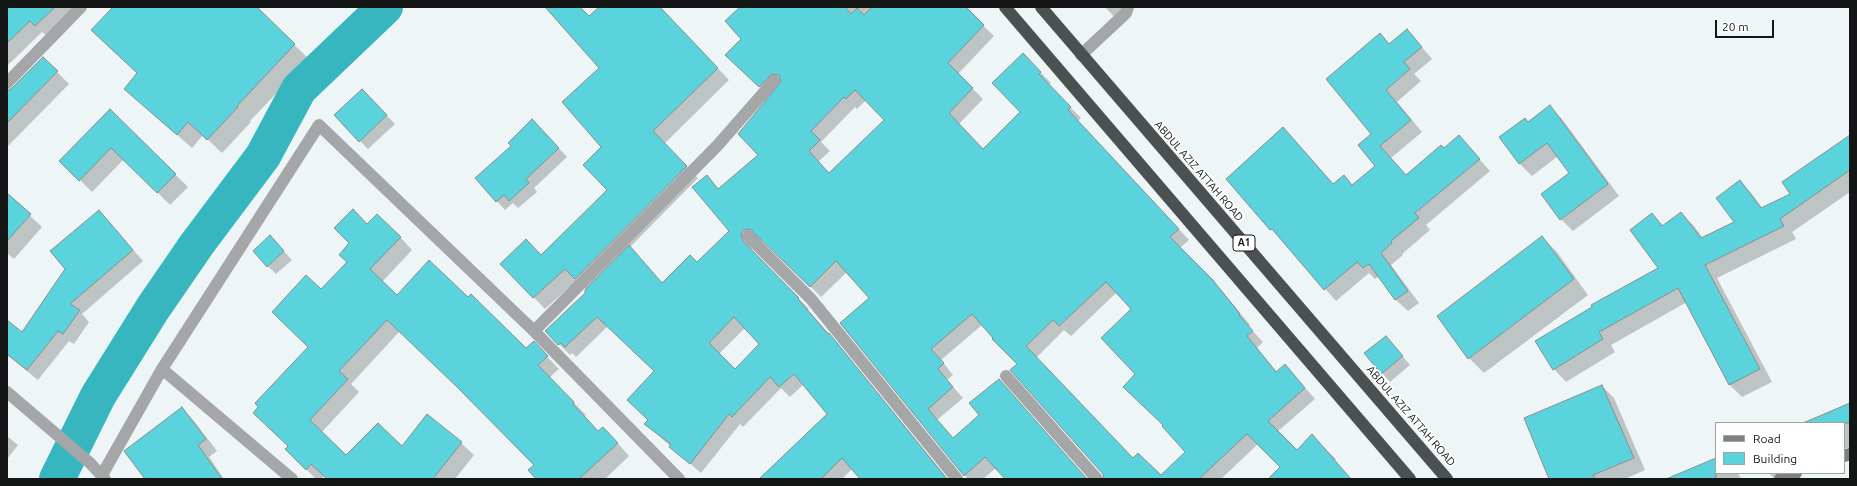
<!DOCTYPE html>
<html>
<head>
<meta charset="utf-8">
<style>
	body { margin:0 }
	#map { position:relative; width:1857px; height:486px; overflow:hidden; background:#eef5f6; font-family:Ubuntu,sans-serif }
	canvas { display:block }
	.frame { position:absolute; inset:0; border:8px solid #141616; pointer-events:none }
	.legend { position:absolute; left:1715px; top:422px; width:130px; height:52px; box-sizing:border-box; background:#fff; border:1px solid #a1a2a2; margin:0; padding:5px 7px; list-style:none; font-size:12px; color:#141616 }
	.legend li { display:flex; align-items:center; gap:8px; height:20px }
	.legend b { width:20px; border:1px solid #a1a2a2 }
	.scale { position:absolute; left:1715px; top:20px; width:59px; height:18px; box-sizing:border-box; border:2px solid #141616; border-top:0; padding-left:5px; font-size:12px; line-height:14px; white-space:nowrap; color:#141616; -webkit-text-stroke:3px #fff; paint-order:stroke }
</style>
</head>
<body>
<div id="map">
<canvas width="1857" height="486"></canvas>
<div class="frame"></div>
<ul class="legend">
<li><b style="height:5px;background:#7d8182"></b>Road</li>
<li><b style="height:11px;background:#5bd3dc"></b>Building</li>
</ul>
<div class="scale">20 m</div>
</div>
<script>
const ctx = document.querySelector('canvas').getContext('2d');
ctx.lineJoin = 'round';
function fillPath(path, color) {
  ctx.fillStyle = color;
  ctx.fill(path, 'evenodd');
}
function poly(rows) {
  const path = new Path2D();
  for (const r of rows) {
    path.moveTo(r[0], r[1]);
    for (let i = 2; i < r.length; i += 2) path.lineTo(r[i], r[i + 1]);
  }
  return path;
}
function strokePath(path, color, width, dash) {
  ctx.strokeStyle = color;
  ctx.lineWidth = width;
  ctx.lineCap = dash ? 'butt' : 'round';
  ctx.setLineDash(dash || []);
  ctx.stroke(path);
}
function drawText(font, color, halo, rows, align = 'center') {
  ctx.font = font + ' Ubuntu,sans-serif';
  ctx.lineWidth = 3.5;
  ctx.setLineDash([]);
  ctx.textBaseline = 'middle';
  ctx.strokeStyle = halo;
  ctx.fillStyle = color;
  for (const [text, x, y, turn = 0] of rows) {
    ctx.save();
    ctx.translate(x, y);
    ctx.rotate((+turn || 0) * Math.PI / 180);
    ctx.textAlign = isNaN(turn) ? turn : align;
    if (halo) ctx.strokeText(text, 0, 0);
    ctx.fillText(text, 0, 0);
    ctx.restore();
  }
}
fillPath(poly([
	[7,7,78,7,48,37,42,32,7,66],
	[114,7,255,7,309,59,250,121,251,122,222,153,203,135,192,148,125,89,138,74],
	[546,7,581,7,589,17,601,7,643,7,679,28,729,80,664,144,698,178,630,247,663,284,697,263,730,231,707,176,719,189,760,155,770,97,727,55,742,39,742,7,964,7,994,36,958,74,983,99,959,124,983,150,1022,112,1023,55,1051,83,1048,85,1081,118,1078,121,1189,240,1180,248,1222,291,1250,325,1248,326,1263,342,1257,348,1277,372,1285,365,1315,399,1277,432,1297,451,1312,436,1336,459,1334,461,1351,479,1274,479,1281,467,1258,444,1221,479,1105,479,1103,473,1018,364,982,325,941,360,953,375,947,380,963,398,937,420,954,439,981,415,999,380,1087,479,1007,479,996,468,983,479,968,479,842,323,871,298,847,272,821,297,765,241,757,239,751,245,753,253,809,309,808,310,839,345,948,479,862,479,853,468,842,479,761,479,828,414,804,384,790,397,781,388,743,427,740,424,701,473,645,424,649,420,655,371,608,326,576,357,572,353,570,355,546,331,586,294,587,290,577,280,545,309,502,264,541,256,608,190,602,147,600,68],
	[866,100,886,120,829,174,818,162,830,151,821,142,855,107,857,109],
	[1117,292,1132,309,1136,374,1164,425,1186,452,1161,476,1133,459,1036,358,1064,330,1071,336],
	[745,328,760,344,735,370,719,354],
	[1105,7,1132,7,1118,21],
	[1407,30,1432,59,1414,74,1421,81,1397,102,1422,132,1391,158,1407,176,1445,149,1459,137,1490,171,1426,225,1430,230,1402,254,1403,255,1391,265,1419,303,1408,311,1396,300,1379,276,1375,279,1369,273,1336,301,1227,179,1294,140,1334,185,1344,177,1353,186,1376,166,1372,134,1390,45],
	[43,58,69,84,7,147,7,94],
	[370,98,395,124,368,149,360,141],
	[1550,107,1562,119,1619,196,1573,231,1561,219,1542,194,1571,173,1558,156,1532,176,1520,164,1501,138,1529,123],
	[110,110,188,187,170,205,124,159,92,192,61,161],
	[541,129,567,157,534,188,537,192,518,208,513,203,505,210,477,179],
	[1850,137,1850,192,1792,232,1796,239,1717,278,1772,382,1742,397,1730,385,1687,302,1611,345,1615,352,1566,382,1554,369,1659,268,1652,214,1664,226,1681,213,1694,226,1703,238,1735,222,1740,182,1752,194,1763,209,1792,194],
	[7,194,42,227,14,259,7,253],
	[99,211,143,261,82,314,89,322,74,344,69,341,38,380,7,355,7,321,22,334,66,269],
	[367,225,400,237,412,250,382,282,398,296,526,350,534,343,559,369,549,378,586,415,584,417,598,432,615,440,629,456,605,479,538,479,535,465,466,395,400,331,351,384,359,392,321,433,346,457,402,448,427,416,461,443,474,455,455,479,328,479,324,476,321,479,316,479,286,449,289,447,266,425,309,347,321,291,348,263],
	[1542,237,1557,252,1588,295,1484,373,1469,358],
	[278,245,292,260,276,274,268,266],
	[1386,337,1410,365,1390,382,1382,373],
	[1602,386,1614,398,1645,470,1625,479,1550,479],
	[1850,404,1850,447,1844,449,1844,423,1804,423],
	[182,409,194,421,217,451,209,457,224,479,146,479],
	[7,436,18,445,8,458,7,458],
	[1716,459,1716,473,1738,473,1741,479,1671,479],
	[1769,473,1787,473,1774,478]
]), '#0003');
strokePath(poly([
	[57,479,98,396,153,308,197,244,263,156,299,89,385,7]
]), '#37b6bf', 36);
const building = poly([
	[7,7,55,7,35,26,30,21,7,43,7,7],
	[113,7,257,7,295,44,237,106,238,107,207,140,188,122,177,135,124,89,137,73,91,30,113,7],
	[545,7,580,7,589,16,599,7,660,7,718,68,653,131,687,166,575,279,565,269,533,298,500,264,526,239,541,255,607,190,583,165,601,147,562,102,599,68,545,7],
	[740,7,845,7,851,14,857,8,864,15,872,7,966,7,984,25,948,63,973,88,949,113,983,149,1020,112,992,83,1023,53,1041,72,1039,74,1071,107,1068,110,1179,229,1170,237,1212,279,1240,314,1239,315,1253,331,1247,336,1276,372,1285,364,1305,388,1268,421,1297,450,1312,434,1351,479,1268,479,1280,467,1247,434,1199,479,1104,479,1103,474,1010,370,1017,364,992,339,993,338,972,314,931,349,944,363,938,369,953,387,928,409,953,438,979,415,969,403,999,379,1087,479,1005,479,985,457,964,476,840,323,869,298,836,261,810,287,750,229,743,230,741,234,743,241,799,298,798,299,828,334,829,333,947,479,860,479,842,458,821,479,759,479,827,414,794,374,779,387,770,377,732,417,729,414,690,464,669,447,671,444,644,424,648,420,627,400,654,371,597,317,565,347,561,343,558,345,545,331,585,293,585,290,629,245,662,283,690,255,697,262,729,231,692,187,707,175,718,189,758,155,738,134,781,82,779,75,772,74,759,87,725,55,741,39,725,21,740,7],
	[855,90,884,120,829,173,809,151,820,140,811,131,844,97,846,99,855,90],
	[1106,282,1131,309,1101,338,1135,374,1123,387,1163,425,1162,426,1185,452,1161,475,1138,453,1133,458,1026,346,1053,320,1059,326,1106,282],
	[734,317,759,344,735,369,709,343,734,317],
	[1407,29,1422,47,1404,62,1410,69,1386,90,1411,120,1380,146,1406,175,1441,145,1444,148,1459,135,1480,159,1415,213,1419,218,1391,241,1392,243,1381,253,1408,291,1395,300,1369,264,1363,268,1357,262,1324,290,1272,229,1270,230,1226,179,1283,127,1333,184,1344,175,1352,185,1375,166,1358,145,1371,134,1326,79,1380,33,1389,44,1407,29],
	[43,57,58,71,7,123,7,91,12,88,43,57],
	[362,89,387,115,359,142,334,115,362,89],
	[1550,105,1608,184,1560,220,1541,194,1569,173,1547,143,1519,164,1499,137,1525,118,1528,122,1550,105],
	[110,109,176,174,157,193,111,148,79,181,59,161,110,109],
	[532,119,559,148,526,179,529,183,509,201,504,195,496,202,475,178,511,146,508,143,532,119],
	[1850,135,1850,170,1780,219,1784,226,1705,265,1760,369,1729,385,1678,288,1599,332,1603,339,1553,370,1535,341,1592,307,1591,305,1658,268,1630,230,1652,213,1662,226,1681,212,1701,238,1734,222,1716,198,1740,180,1761,208,1790,194,1782,182,1850,135],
	[7,193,31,214,7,241,7,193],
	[353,209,367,224,377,214,401,237,370,269,397,295,429,260,468,297,471,294,526,348,534,341,548,356,538,365,574,402,573,404,598,431,603,427,618,443,579,479,536,479,528,470,534,465,456,386,387,320,339,371,348,379,310,420,346,455,378,423,402,446,427,414,462,442,433,479,327,479,311,464,306,470,285,449,288,446,253,413,258,407,255,403,308,347,272,312,306,275,321,289,347,262,339,255,349,243,334,228,353,209],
	[99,210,133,250,70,304,80,310,63,334,58,331,27,370,7,354,7,320,22,332,65,269,50,251,99,210],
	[270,235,284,251,267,267,253,251,270,235],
	[1542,236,1574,279,1468,359,1437,316,1542,236],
	[1386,336,1403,356,1381,374,1364,353,1386,336],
	[1602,385,1634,458,1593,475,1595,479,1549,479,1524,418,1602,385],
	[1850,403,1850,423,1803,423,1850,403],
	[182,407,206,439,198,445,222,479,145,479,124,451,182,407],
	[1716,458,1716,479,1666,479,1716,458]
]);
fillPath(building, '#5bd3dc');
strokePath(building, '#888e8e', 1);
strokePath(poly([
	[1081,55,1126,13,1128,7]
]), '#a4a6a7', 12);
strokePath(poly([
	[7,83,81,7],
	[748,236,811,299,957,479],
	[534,331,717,146,774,81],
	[162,369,292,479],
	[1006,376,1097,479],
	[7,392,90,463,105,479],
	[102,475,162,369,319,125,534,331,679,479]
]), '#a4a6a7', 12);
strokePath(poly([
	[1844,456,1850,454],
	[1780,479,1796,473]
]), '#7d8182', 12);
strokePath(poly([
	[1005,7,1410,479],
	[1041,7,1447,479]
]), '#4b5151', 12);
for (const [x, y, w] of [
	[1244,243,22]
]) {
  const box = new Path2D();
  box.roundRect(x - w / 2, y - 8, w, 16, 3);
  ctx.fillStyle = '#fff';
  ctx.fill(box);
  strokePath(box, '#141616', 1);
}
drawText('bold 10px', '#141616', null, [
	["A1",1244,243]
]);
drawText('11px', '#141616', '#fff', [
	["ABDUL AZIZ ATTAH ROAD",1199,171,49],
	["ABDUL AZIZ ATTAH ROAD",1411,416,49]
]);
</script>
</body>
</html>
